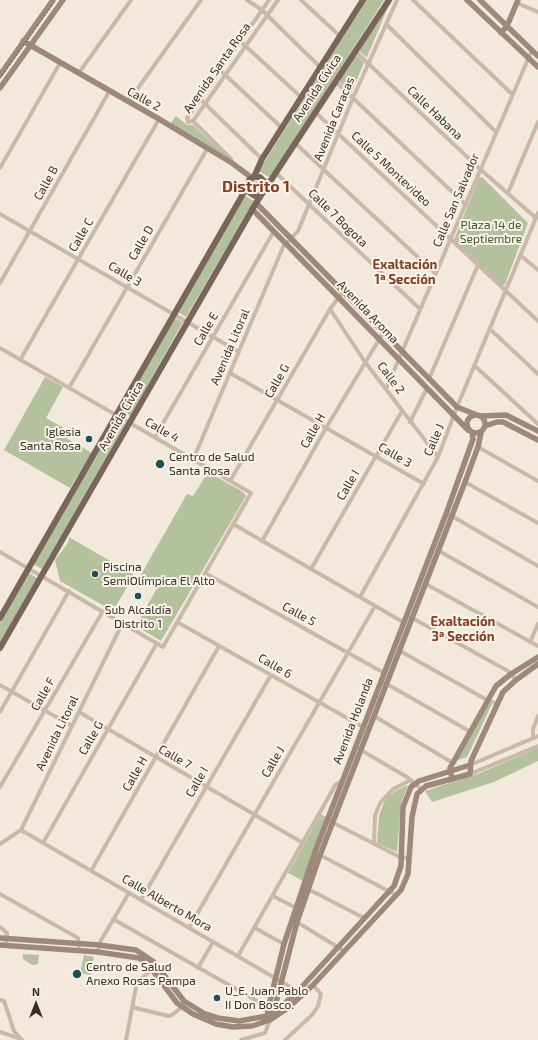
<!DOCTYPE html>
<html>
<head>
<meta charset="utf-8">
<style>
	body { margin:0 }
	#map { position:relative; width:538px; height:1040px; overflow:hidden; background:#f2e9dc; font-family:"Exo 2",sans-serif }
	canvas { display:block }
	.north { position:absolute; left:16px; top:984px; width:40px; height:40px; -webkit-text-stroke:3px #f9f3e9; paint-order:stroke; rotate:0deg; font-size:11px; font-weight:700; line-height:16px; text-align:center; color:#372e28 }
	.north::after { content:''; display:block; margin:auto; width:14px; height:18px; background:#372e28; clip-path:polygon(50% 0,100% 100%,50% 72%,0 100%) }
</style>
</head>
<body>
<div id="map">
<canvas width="538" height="1040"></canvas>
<div class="north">N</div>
</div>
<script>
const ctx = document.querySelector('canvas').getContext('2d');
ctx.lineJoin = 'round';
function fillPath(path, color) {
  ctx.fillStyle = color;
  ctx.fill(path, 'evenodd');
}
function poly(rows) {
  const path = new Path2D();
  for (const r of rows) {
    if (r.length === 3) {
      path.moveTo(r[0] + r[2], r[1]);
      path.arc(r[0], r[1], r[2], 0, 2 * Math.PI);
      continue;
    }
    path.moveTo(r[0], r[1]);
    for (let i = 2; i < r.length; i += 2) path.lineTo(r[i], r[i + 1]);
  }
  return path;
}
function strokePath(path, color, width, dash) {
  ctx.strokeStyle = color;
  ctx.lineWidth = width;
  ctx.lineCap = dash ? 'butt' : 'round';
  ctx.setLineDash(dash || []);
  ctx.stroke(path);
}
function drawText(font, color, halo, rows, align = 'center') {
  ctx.font = font + ' "Exo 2",sans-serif';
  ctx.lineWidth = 4;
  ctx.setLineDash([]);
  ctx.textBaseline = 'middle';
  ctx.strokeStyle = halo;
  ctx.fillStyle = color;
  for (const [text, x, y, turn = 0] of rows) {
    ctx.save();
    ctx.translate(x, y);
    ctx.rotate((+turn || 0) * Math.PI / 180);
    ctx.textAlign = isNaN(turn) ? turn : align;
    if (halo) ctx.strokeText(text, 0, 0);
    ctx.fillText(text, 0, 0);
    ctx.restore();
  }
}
fillPath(poly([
	[366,0,384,0,271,177,269,177,260,172,260,169],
	[391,0,367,57,366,57,359,51],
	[356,55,364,63,351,93,339,81],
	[176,116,187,125,193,125,230,160,170,124],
	[482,177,528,223,505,284,502,286,454,240,479,178],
	[256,187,6],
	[245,196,254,201,186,317,178,312],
	[174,318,183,322,130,416,121,411],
	[45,377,63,387,46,418,64,428,61,435,92,453,70,488,4,450],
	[117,420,125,424,42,569,33,564],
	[208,472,243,492,246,496,161,641,136,626,157,588,139,578,187,494,193,496],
	[69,537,134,575,113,611,60,581,55,560,68,543],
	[29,573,37,578,0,642,0,623],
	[489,703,492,704,467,757,455,761],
	[538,748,538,761,494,782,432,802,425,791,480,773],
	[408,785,401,803,397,852,377,843,379,816,384,802,389,796,395,791],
	[319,818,325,821,303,881,288,873],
	[23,954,39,955,38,964,32,965,23,959],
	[84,955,94,957,91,975,80,973]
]), '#b3c19c');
strokePath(poly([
	[247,0,262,10,320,67],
	[269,0,187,118,188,122,193,121,278,0],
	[301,0,340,36],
	[413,0,512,94],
	[517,3,538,12],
	[387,25,495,131],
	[240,41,301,97],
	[355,51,480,169,536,218],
	[220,70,282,128],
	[78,74,131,0],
	[335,81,466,205],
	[200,99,262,159],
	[128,102,201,0],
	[315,112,538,321],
	[193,121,231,159,232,163],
	[295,143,435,273],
	[0,168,60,63],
	[276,173,420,309],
	[508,193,538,122],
	[0,214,239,352],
	[520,255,538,270],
	[0,283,109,92],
	[330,309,365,362,438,457],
	[491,330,538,374],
	[0,348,251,493,163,647,0,552],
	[20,360,159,119],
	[475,366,538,424],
	[230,373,424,484],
	[429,379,478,265],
	[69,388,207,149],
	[386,389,532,50],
	[410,422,427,388],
	[155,437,274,231],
	[478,447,538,481],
	[193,460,283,247,298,231,353,98,397,0],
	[230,481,330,309,343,292],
	[465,482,538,523],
	[450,515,538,566],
	[233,524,403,622],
	[262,541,326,428,383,333],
	[439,551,538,607],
	[311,569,402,411],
	[205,573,384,673],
	[426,584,538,646],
	[360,597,438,457,457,407,538,213],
	[407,615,508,671,516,680],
	[177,622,363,727],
	[530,642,538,624],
	[400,651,489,701,498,704],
	[385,683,471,732],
	[0,685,72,726],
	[0,712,69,591],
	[79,712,303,843],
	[374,716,453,763],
	[533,738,533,729,538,716],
	[359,749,407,777,421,789],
	[470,765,538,736],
	[470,774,538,746],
	[0,787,103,611],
	[318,815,400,857,409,858],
	[21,830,299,992],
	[374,842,375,816,380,803,393,789,411,780],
	[43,843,157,643],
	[0,844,21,830,123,622],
	[320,855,396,895],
	[91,871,219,646],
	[308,889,364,918],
	[0,894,78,938,79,946],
	[273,896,296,908],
	[141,900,271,675],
	[113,919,273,1010],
	[297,922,344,951],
	[0,927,7,933,6,946],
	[189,928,375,606],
	[255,928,284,944],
	[98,952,100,942,129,893],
	[238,956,336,784,342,781],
	[198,968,213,942],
	[0,1000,4,1001,14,1031,22,1040],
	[132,1007,168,1016,172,1015,183,1006],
	[0,1032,21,1039],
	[126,1040,137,982,154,968],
	[241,1040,265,1033,270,1020],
	[285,1040,312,1015,318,1006,321,994,313,985]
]), '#cab9a8', 4);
strokePath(poly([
	[467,0,538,67],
	[480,0,538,56],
	[501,33,507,26,518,0],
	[23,41,159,119,232,163,252,178],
	[0,75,53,0],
	[0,88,63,0],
	[256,203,457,407,477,415],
	[252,209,468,430],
	[476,424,9],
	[480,416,506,415,538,431],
	[485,426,497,422,503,422,538,440],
	[452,779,450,768,496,686,511,674,538,657],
	[0,938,99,945,136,950,154,962,184,1001,205,1014,218,1018,239,1021,267,1016,283,1005,298,991,394,886,401,866,403,807,411,787,419,781,470,765],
	[0,945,98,952,139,958,148,964,177,1003,193,1014,216,1024,233,1027,252,1026,270,1020,288,1008,313,985,401,890,408,874,412,817,417,794,426,786,470,774,471,761,503,692,516,680,538,664],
	[273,1014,297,922,320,855,465,482,478,447,481,433],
	[267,1018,268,1009,284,944,316,849,446,514,473,439,472,433]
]), '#9e8879', 5.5);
strokePath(poly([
	[254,177,262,159,363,0],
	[262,194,255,196,250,193,247,187,249,180,254,177,260,177,264,181,265,190],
	[0,618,247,187],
	[0,648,256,203,389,0]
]), '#796559', 6);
strokePath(poly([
	[0,78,56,0]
]), '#372e28', 1, [1, 3]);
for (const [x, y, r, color] of [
	[89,439,4,"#1e5258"],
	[160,464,5,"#1e5258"],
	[95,574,4,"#1e5258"],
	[138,596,4,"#1e5258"],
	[77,974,5,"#1e5258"],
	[217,998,4,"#1e5258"]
]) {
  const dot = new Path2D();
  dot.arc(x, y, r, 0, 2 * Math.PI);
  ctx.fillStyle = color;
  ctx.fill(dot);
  strokePath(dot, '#f9f3e9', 1.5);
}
drawText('12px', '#372e28', '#f9f3e9', [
	["Avenida Santa Rosa",217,68,-55],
	["Avenida Cívica",317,88,-57],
	["Calle 2",144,99,29],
	["Calle Habana",435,113,44],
	["Avenida Caracas",334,119,-68],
	["Calle 5 Montevideo",391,169,43],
	["Calle B",46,183,-61],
	["Calle San Salvador",456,200,-67],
	["Calle 7 Bogota",338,218,44],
	["Calle C",81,235,-60],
	["Calle D",141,243,-60],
	["Calle 3",125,274,31],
	["Avenida Aroma",368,312,46],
	["Calle E",206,329,-60],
	["Avenida Litoral",230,347,-67],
	["Calle 2",391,378,53],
	["Calle G",277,381,-60],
	["Avenida Cívica",121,416,-60],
	["Calle 4",162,430,30],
	["Calle H",313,431,-60],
	["Calle J",434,440,-67],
	["Calle 3",395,455,30],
	["Calle I",348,485,-60],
	["Calle 5",299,614,29],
	["Calle 6",275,666,30],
	["Calle F",43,694,-60],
	["Avenida Holanda",353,721,-69],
	["Avenida Litoral",57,733,-64],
	["Calle G",91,738,-60],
	["Calle 7",175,757,30],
	["Calle J",273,762,-60],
	["Calle H",135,774,-60],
	["Calle I",197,782,-60],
	["Calle Alberto Mora",167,903,30]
]);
drawText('12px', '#44552c', '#f9f3e9', [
	["Plaza 14 de",491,225],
	["Septiembre",491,239]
]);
drawText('12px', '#372e28', '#f9f3e9', [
	["Iglesia",81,432,"right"],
	["Santa Rosa",81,446,"right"],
	["Centro de Salud",169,457],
	["Santa Rosa",169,471],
	["Piscina",103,567],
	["SemiOlímpica El Alto",103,581],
	["Sub Alcaldía",138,610,"center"],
	["Distrito 1",138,624,"center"],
	["Centro de Salud",86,967],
	["Anexo Rosas Pampa",86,981],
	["U_E. Juan Pablo",225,991],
	["II Don Bosco.",225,1005]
], 'left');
drawText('bold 13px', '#853e22', '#f9f3e9', [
	["Exaltación",405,265],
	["1ª Sección",405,280],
	["Exaltación",463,622],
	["3ª Sección",463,637]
]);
drawText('bold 16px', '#853e22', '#f9f3e9', [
	["Distrito 1",256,187]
]);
</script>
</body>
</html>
